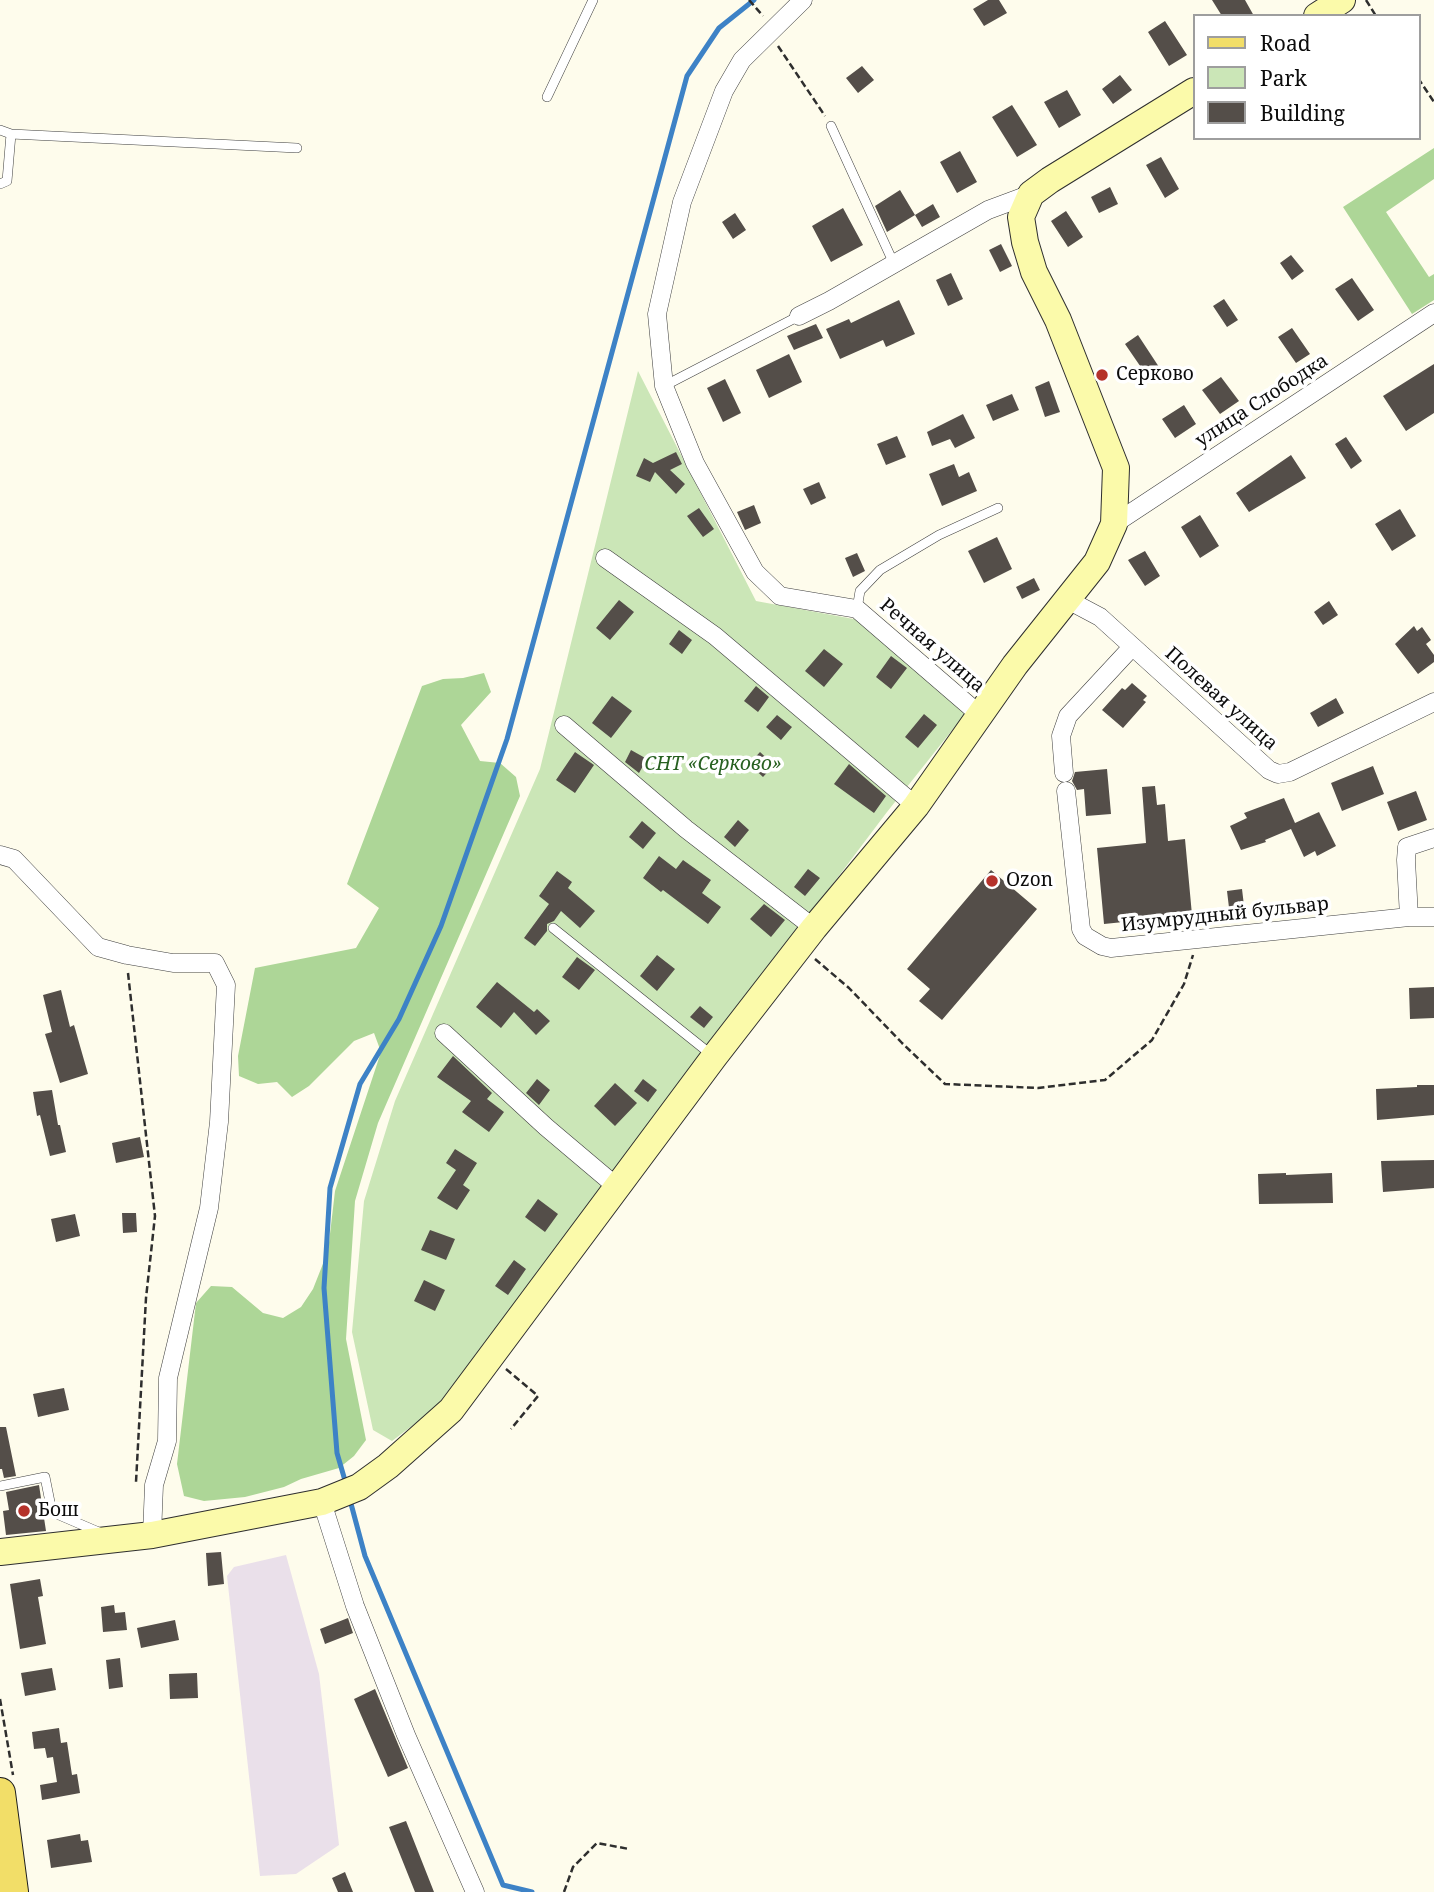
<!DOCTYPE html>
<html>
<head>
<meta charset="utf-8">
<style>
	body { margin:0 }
	#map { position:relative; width:1434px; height:1892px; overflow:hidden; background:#fefcec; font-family:"Noto Serif",serif }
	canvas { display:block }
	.legend { position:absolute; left:1193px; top:14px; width:228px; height:126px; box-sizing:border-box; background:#fff; border:2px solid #9e9e9e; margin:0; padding:9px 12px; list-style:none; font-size:21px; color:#0c0c0c }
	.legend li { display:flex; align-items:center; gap:14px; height:35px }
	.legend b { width:35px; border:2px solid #9e9e9e }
</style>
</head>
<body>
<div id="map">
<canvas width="1434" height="1892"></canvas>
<ul class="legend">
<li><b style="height:9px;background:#f2de68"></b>Road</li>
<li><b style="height:19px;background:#cbe6b7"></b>Park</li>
<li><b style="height:19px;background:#544e49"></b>Building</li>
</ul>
</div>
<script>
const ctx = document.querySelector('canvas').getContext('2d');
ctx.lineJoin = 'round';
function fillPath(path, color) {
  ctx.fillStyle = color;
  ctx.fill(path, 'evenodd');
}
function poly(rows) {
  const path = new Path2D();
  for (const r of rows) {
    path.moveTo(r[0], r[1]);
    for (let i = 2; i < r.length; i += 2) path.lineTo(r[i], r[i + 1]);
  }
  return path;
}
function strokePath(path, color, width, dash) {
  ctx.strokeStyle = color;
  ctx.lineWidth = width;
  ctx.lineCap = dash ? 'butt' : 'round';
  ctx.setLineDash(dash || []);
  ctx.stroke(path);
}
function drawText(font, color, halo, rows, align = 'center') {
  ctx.font = font + ' "Noto Serif",serif';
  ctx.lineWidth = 7;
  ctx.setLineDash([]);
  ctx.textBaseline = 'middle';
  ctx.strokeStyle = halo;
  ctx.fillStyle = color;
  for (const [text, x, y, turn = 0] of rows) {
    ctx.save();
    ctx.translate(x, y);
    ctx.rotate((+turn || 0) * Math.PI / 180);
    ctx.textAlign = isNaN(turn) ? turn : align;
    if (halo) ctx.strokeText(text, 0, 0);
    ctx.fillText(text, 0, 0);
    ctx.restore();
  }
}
fillPath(poly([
	[286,1555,319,1674,339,1845,296,1874,260,1876,227,1576,234,1567]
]), '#eae0ea');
fillPath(poly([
	[638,371,756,601,859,620,965,714,887,812,441,1404,392,1441,373,1430,352,1332,364,1201,395,1101,540,769]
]), '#cbe6b7');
fillPath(poly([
	[1434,148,1434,179,1386,212,1429,277,1434,274,1434,300,1412,314,1343,207],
	[484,673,491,692,461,725,480,761,500,763,516,777,520,796,378,1123,355,1201,346,1339,366,1440,354,1456,339,1468,301,1479,284,1487,245,1497,204,1501,184,1496,177,1464,196,1303,211,1286,232,1287,263,1313,283,1318,301,1307,313,1289,328,1251,335,1191,381,1052,374,1033,354,1041,309,1086,292,1097,277,1082,258,1084,239,1076,238,1056,255,968,356,948,379,908,347,884,422,686,443,679,463,678]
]), '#add697');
strokePath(poly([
	[346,1484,337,1453,324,1288,330,1188,360,1084,399,1019,441,926,507,739,687,76,719,28,754,0],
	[350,1500,365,1556,503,1885,532,1892]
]), '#3d82c6', 5);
fillPath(poly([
	[988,0,999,0,1007,13,984,26,973,9],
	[1212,0,1245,0,1254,16,1222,16],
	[1165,21,1187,55,1169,66,1148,32],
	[862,66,874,80,858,93,846,78],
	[1120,75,1132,90,1113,104,1102,89],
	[1067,90,1081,115,1059,128,1044,102],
	[1012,105,1037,145,1017,157,992,117],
	[960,151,977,182,957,193,940,162],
	[1161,157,1179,189,1165,198,1146,165],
	[1110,187,1118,204,1099,213,1091,197],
	[900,190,915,215,887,232,875,206],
	[933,204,940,217,922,227,915,215],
	[843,208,863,245,831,262,812,226],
	[1066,211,1083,237,1068,247,1051,221],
	[735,213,746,230,733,239,722,222],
	[1001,244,1012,266,1000,272,989,250],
	[1291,255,1304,271,1292,280,1280,263],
	[951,273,963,299,948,306,936,280],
	[1352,278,1374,310,1358,321,1335,289],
	[1224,299,1238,320,1227,327,1213,306],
	[899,300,915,334,886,347,883,340,840,359,826,329,849,319,851,323],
	[816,324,823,338,794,350,787,336],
	[1292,328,1310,354,1296,363,1278,337],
	[1138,335,1159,367,1147,376,1125,344],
	[789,354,802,382,769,398,756,370],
	[1434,364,1434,413,1406,431,1383,396],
	[1221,377,1239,401,1220,414,1202,390],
	[725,379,741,413,723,422,707,388],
	[1049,381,1060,412,1045,417,1035,387],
	[1012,394,1019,410,993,421,986,405],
	[1184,405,1196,424,1175,438,1162,419],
	[963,414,975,438,955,448,950,439,932,446,927,432],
	[897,436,906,457,886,465,877,444],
	[1346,437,1362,461,1351,469,1335,444],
	[676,452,682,464,670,470,685,484,676,494,655,472,650,482,636,476,644,458,653,463],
	[1291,455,1306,478,1249,512,1236,493],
	[954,464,959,477,969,472,977,491,942,506,929,474],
	[819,482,826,498,811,505,803,489],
	[754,505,761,523,745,530,737,512],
	[699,508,714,529,703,537,687,516],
	[1400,509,1416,536,1392,551,1375,524],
	[1200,515,1219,546,1200,558,1181,527],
	[997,537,1012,569,984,583,968,551],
	[1145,551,1160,576,1145,586,1128,560],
	[857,553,865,571,853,577,845,558],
	[1034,578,1040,590,1022,599,1016,587],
	[619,600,634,612,610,640,596,628],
	[1329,601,1338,615,1323,625,1314,612],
	[1414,626,1417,631,1422,627,1431,640,1426,644,1434,655,1434,662,1418,674,1395,644],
	[679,630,692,640,682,654,669,644],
	[824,649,843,664,824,687,805,671],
	[891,656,907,668,891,689,876,677],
	[1132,683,1147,696,1143,700,1146,702,1123,728,1102,710,1122,688,1125,690],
	[756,686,769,697,758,712,744,701],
	[612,696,632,711,611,738,592,723],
	[1336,698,1344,713,1318,727,1310,713],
	[924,714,937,725,918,748,905,737],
	[777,715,792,727,781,740,766,727],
	[631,750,647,759,639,773,625,762],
	[575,752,594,765,575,793,556,780],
	[760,752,774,765,763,777,749,764],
	[849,764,886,796,874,813,834,784],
	[1373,766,1384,794,1342,811,1331,783],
	[1107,769,1111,814,1086,816,1084,789,1077,790,1072,781,1075,772],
	[1155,786,1157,805,1165,804,1168,841,1185,839,1192,915,1104,924,1097,848,1146,843,1142,787],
	[1416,791,1427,820,1398,831,1387,802],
	[1284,798,1295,823,1319,812,1336,846,1317,856,1315,851,1304,857,1291,829,1265,840,1266,842,1241,850,1230,826,1247,818,1244,813],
	[738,820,749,830,735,847,724,837],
	[642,821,656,833,643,849,629,837],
	[659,856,676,869,683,860,711,880,702,893,721,907,708,924,663,890,661,892,643,878],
	[808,869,820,878,805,896,794,887],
	[991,870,1037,909,942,1020,919,1001,930,989,907,969],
	[557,871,572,882,568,888,595,911,580,928,561,911,554,921,547,924,547,931,535,946,524,938,549,904,539,896],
	[1242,889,1245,914,1230,916,1227,891],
	[764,904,785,920,771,937,750,919],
	[657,955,675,969,657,991,640,976],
	[577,957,595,970,579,990,562,977],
	[497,982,534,1012,537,1009,550,1021,536,1035,514,1012,501,1028,476,1007],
	[1434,987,1434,1018,1410,1019,1409,988],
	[61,990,70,1027,74,1025,88,1074,60,1083,45,1034,52,1032,43,995],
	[700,1006,713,1017,704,1028,690,1017],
	[453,1056,492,1093,487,1099,504,1112,489,1132,462,1112,471,1101,437,1077],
	[537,1079,550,1090,539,1105,526,1093],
	[643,1079,657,1090,648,1102,634,1091],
	[615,1083,637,1103,615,1126,594,1106],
	[1417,1085,1434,1085,1434,1115,1377,1120,1376,1089,1417,1087],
	[52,1090,58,1125,60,1125,66,1152,50,1156,40,1115,37,1116,33,1092],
	[140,1137,144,1157,116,1163,112,1143],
	[455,1149,477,1163,463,1185,470,1190,457,1210,437,1198,456,1170,446,1163],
	[1434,1160,1434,1188,1383,1192,1381,1161],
	[1286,1173,1286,1175,1332,1173,1333,1203,1259,1204,1258,1174],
	[538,1199,558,1214,545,1232,525,1217],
	[122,1213,136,1213,137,1232,123,1233],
	[75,1214,80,1236,56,1242,51,1219],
	[430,1230,455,1239,446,1260,421,1250],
	[514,1260,526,1269,508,1295,495,1286],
	[424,1280,445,1290,435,1311,414,1301],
	[64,1388,69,1410,38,1417,33,1394],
	[0,1427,6,1427,16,1476,4,1478,2,1469,0,1469],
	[39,1485,46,1531,6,1535,3,1511,9,1510,6,1492],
	[221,1552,224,1584,208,1586,206,1553],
	[40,1579,43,1596,38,1597,46,1644,20,1649,10,1584],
	[114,1605,115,1613,125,1612,127,1630,103,1632,101,1607],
	[348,1618,353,1633,325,1644,320,1629],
	[175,1620,179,1640,141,1648,137,1628],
	[120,1658,123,1687,109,1689,106,1660],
	[52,1668,56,1690,25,1696,21,1673],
	[197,1673,198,1698,170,1699,169,1674],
	[375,1689,408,1768,388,1777,354,1699],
	[59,1728,61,1743,67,1742,72,1775,77,1774,80,1793,42,1800,40,1785,57,1782,53,1757,47,1758,45,1748,34,1749,32,1732],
	[406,1821,434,1892,415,1892,389,1827],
	[80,1834,81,1841,88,1840,92,1862,51,1868,47,1840],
	[345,1872,353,1892,338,1892,332,1878]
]), '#544e49');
const lane = poly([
	[547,97,593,0],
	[831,126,894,264],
	[0,130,11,134,7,181,0,184],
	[11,134,297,148],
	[664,386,799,316],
	[857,609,860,591,880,570,939,535,998,508],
	[553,928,713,1056],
	[0,1486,45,1477,52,1512,101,1533]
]);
const street = poly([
	[803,0,742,60,724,91,682,202,657,314,664,386,695,463,755,572,780,596,857,609,980,715],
	[799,316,829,301,988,210,1031,194],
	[1114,524,1434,313],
	[605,558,715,636,916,806],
	[1068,600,1100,617,1269,770,1278,774,1290,772,1434,702],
	[564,725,686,829,814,928],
	[1064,773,1061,736,1068,716,1132,647],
	[1066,791,1081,929,1085,936,1102,946,1111,948,1409,917,1434,917],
	[0,855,14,859,98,947,127,955,173,963,215,963,226,985,219,1122,209,1208,168,1378,167,1441,154,1485,152,1535],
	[1409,917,1406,860,1407,847,1434,838],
	[444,1033,546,1127,617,1187],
	[322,1502,355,1606,406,1735,475,1892]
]);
const secondary = poly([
	[1317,16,1342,0],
	[0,1552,152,1535,322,1502,359,1487,388,1466,451,1410,714,1057,814,928,916,806,1015,665,1097,562,1114,524,1116,468,1058,320,1034,272,1025,242,1021,217,1031,194,1050,180,1194,91]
]);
const primary = poly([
	[0,1793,13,1892]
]);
strokePath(lane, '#3f3f3f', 10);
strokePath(street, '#3f3f3f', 19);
strokePath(secondary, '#2e2e2e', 28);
strokePath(primary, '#1d1d1d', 32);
strokePath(poly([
	[749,0,763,16],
	[1366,0,1376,16],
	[778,46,825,116],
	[1418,78,1434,102],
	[815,959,849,988,902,1043,945,1084,1038,1088,1105,1080,1152,1040,1184,984,1193,955],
	[128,973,155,1216,146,1298,136,1482],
	[506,1369,538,1396,511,1429],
	[0,1699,13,1775],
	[564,1892,573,1867,597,1843,629,1849]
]), '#2e2e2e', 2.5, [7, 3.5]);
strokePath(lane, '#fff', 9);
strokePath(street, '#fff', 18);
strokePath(secondary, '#fbfaaa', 26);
strokePath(primary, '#f2de68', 30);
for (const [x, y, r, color] of [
	[1102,375,7,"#b5322b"],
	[992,881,7,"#b5322b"],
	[24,1511,7,"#b5322b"]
]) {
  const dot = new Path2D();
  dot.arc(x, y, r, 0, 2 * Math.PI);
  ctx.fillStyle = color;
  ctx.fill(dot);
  strokePath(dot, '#fff', 2.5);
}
drawText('19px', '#0c0c0c', '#fff', [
	["Серково",1116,375],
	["Ozon",1006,881],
	["Бош",38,1511]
], 'left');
drawText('19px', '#0c0c0c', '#fff', [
	["улица Слободка",1262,401,-33],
	["Речная улица",932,646,41],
	["Полевая улица",1221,699,42],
	["Изумрудный бульвар",1225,915,-6]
]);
drawText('italic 19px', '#276020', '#fff', [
	["СНТ «Серково»",713,765]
]);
</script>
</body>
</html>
